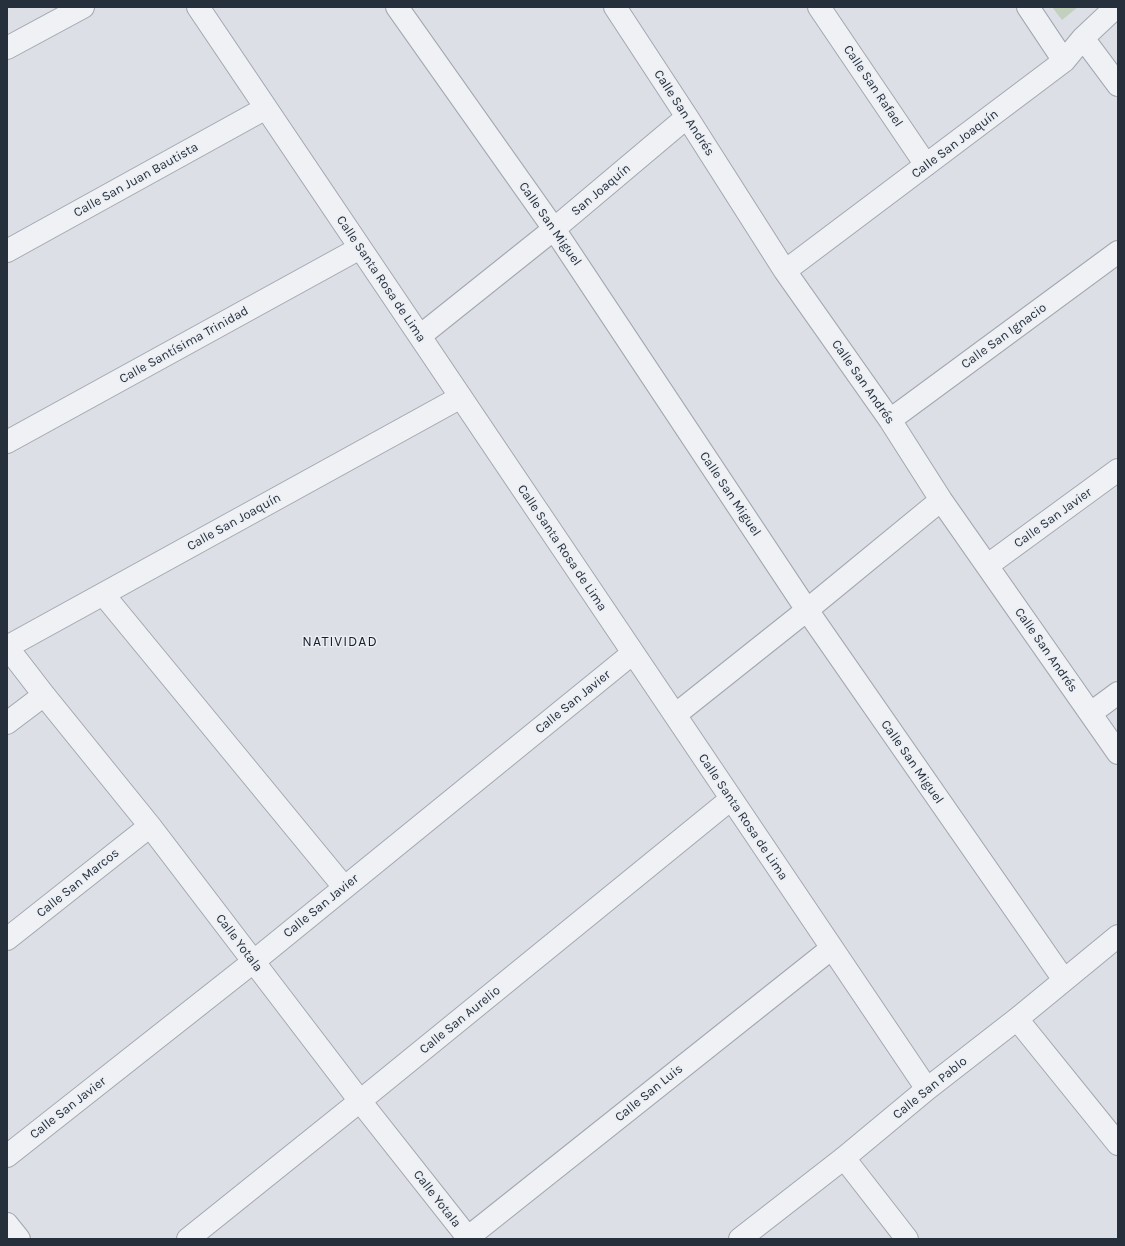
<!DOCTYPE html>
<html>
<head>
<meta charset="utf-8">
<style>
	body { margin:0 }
	#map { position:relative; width:1125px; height:1246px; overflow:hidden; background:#dce0e6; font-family:Karla,sans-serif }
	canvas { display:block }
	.frame { position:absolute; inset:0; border:8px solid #262f3c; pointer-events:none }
</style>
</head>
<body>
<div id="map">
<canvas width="1125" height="1246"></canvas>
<div class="frame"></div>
</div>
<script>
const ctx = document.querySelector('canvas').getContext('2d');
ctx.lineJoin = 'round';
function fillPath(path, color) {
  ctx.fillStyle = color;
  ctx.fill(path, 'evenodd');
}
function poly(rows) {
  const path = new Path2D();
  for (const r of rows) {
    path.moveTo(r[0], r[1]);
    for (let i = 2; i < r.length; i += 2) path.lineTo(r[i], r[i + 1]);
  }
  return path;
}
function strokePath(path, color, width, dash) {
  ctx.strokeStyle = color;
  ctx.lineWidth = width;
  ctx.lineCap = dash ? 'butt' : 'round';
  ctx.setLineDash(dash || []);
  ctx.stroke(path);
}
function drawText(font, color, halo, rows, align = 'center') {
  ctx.font = font + ' Karla,sans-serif';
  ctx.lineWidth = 3;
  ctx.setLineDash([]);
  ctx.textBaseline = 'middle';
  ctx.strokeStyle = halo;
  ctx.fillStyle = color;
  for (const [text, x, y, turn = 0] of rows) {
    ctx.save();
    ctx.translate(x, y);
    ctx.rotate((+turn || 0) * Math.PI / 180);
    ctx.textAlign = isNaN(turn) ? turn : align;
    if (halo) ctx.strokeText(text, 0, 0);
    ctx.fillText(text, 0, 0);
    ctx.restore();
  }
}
fillPath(poly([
	[1052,7,1078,7,1062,20]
]), '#c2d0bd');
const street = poly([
	[198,7,927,1089],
	[397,7,554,229,807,610,1064,980],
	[615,7,687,117,785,271,890,420,941,500,1118,753],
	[819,7,926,165],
	[1028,7,1064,61],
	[1083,38,1118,85],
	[7,48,83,7],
	[7,251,266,108],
	[785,271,1064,61,1083,38,1116,7],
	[420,336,554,229,687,117],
	[890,420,1118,252],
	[7,442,360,248],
	[988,565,1118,470],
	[103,594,344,887],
	[7,647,44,695,150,826,360,1101,469,1239],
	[7,647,461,397],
	[1091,713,1118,693],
	[675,715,807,610,941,500],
	[7,723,44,695],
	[7,939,150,826],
	[1017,1019,1118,1144],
	[7,1156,253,962,633,653],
	[844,1158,907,1239],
	[7,1224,19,1239],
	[188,1239,360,1101,731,799],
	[466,1239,832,948],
	[740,1239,844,1158,927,1089,1017,1019,1118,936]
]);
strokePath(street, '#a2a7b0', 24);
strokePath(street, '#eff1f4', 22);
drawText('13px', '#262f3c', '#ebeff4', [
	["Calle San Rafael",873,86,56],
	["Calle San Andrés",684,113,57],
	["Calle San Joaquín",955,144,-37],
	["Calle San Juan Bautista",136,180,-29],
	["San Joaquín",601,190,-40],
	["Calle San Miguel",550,224,55],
	["Calle Santa Rosa de Lima",381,279,56],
	["Calle San Ignacio",1004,336,-36],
	["Calle Santísima Trinidad",184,345,-29],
	["Calle San Andrés",863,382,55],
	["Calle San Miguel",730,494,56],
	["Calle San Javier",1053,518,-36],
	["Calle San Joaquín",234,522,-29],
	["Calle Santa Rosa de Lima",562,548,56],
	["Calle San Andrés",1046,650,55],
	["Calle San Javier",573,702,-39],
	["Calle San Miguel",912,762,55],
	["Calle Santa Rosa de Lima",743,817,56],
	["Calle San Marcos",78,883,-39],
	["Calle San Javier",321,906,-39],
	["Calle Yotala",239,943,53],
	["Calle San Aurelio",460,1020,-39],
	["Calle San Pablo",930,1088,-39],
	["Calle San Luis",649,1093,-39],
	["Calle San Javier",68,1108,-38],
	["Calle Yotala",437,1199,52]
]);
ctx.letterSpacing = '1px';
drawText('14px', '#19202c', '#ebeff4', [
	["NATIVIDAD",340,642]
]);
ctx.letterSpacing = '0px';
</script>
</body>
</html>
